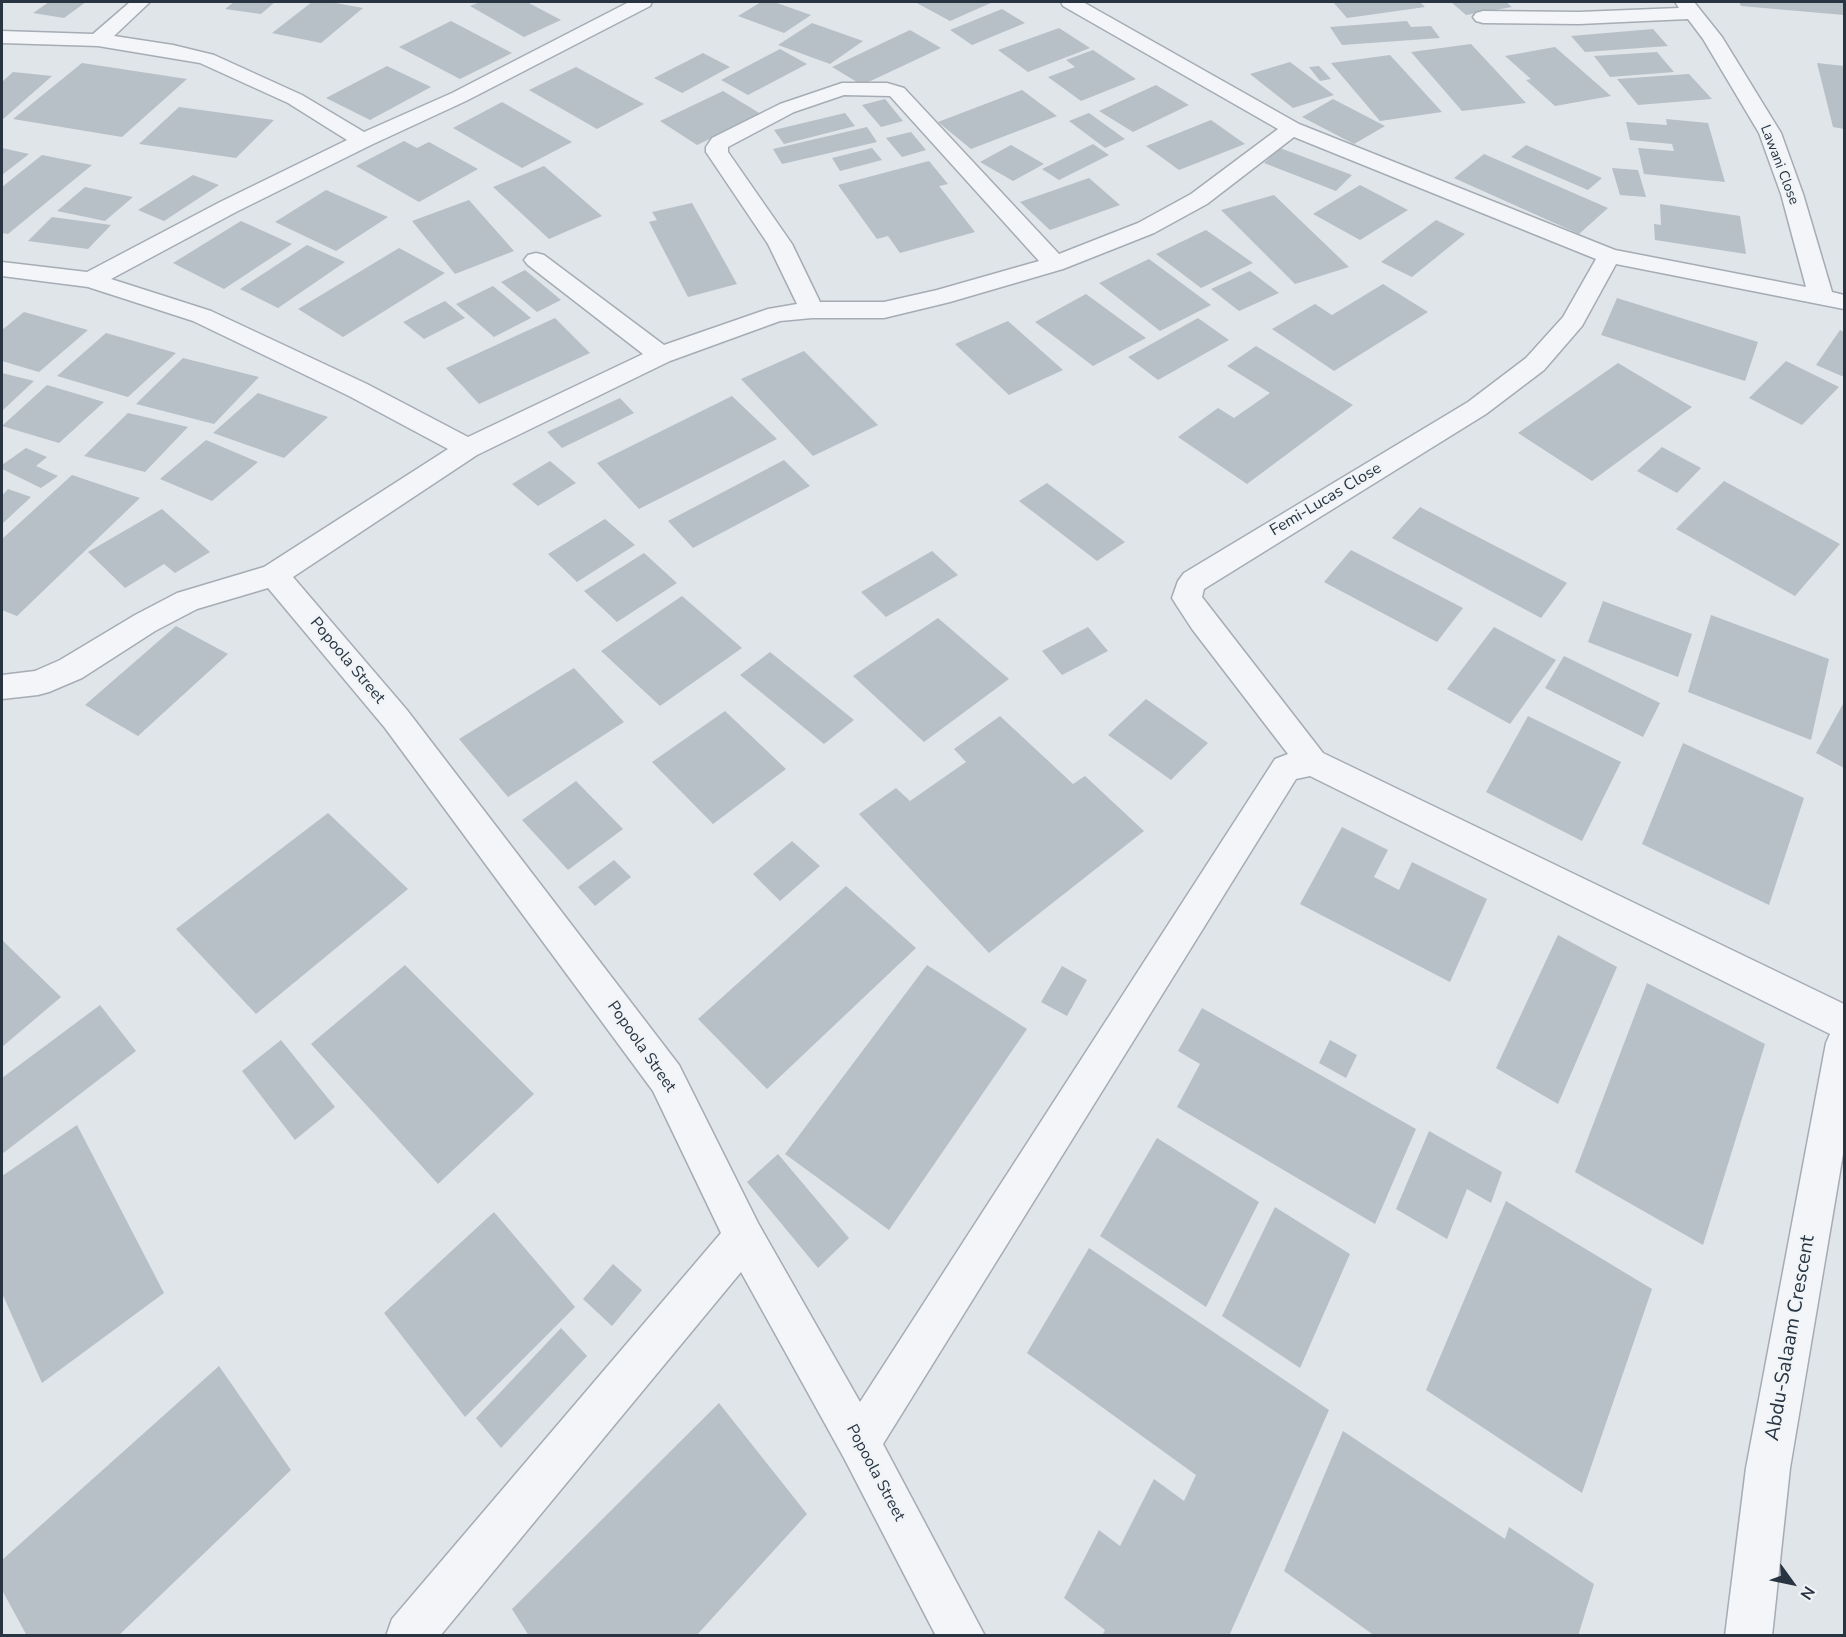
<!DOCTYPE html>
<html>
<head>
<meta charset="utf-8">
<style>
	body { margin:0 }
	#map { position:relative; width:1846px; height:1637px; overflow:hidden; background:#e0e5ea; font-family:"Nunito Sans",sans-serif }
	canvas { display:block }
	.frame { position:absolute; inset:0; border:3px solid #283442; pointer-events:none }
	.north { position:absolute; left:1762px; top:1553px; width:60px; height:60px; -webkit-text-stroke:4px #f0f4f7; paint-order:stroke; rotate:123deg; font-size:16px; font-weight:700; line-height:24px; text-align:center; color:#283442 }
	.north::after { content:''; display:block; margin:auto; width:21px; height:27px; background:#283442; clip-path:polygon(50% 0,100% 100%,50% 72%,0 100%) }
</style>
</head>
<body>
<div id="map">
<canvas width="1846" height="1637"></canvas>
<div class="frame"></div>
<div class="north">N</div>
</div>
<script>
const ctx = document.querySelector('canvas').getContext('2d');
ctx.lineJoin = 'round';
function fillPath(path, color) {
  ctx.fillStyle = color;
  ctx.fill(path, 'evenodd');
}
function poly(rows) {
  const path = new Path2D();
  for (const r of rows) {
    path.moveTo(r[0], r[1]);
    for (let i = 2; i < r.length; i += 2) path.lineTo(r[i], r[i + 1]);
  }
  return path;
}
function strokePath(path, color, width, dash) {
  ctx.strokeStyle = color;
  ctx.lineWidth = width;
  ctx.lineCap = dash ? 'butt' : 'round';
  ctx.setLineDash(dash || []);
  ctx.stroke(path);
}
function drawText(font, color, halo, rows, align = 'center') {
  ctx.font = font + ' "Nunito Sans",sans-serif';
  ctx.lineWidth = 4.5;
  ctx.setLineDash([]);
  ctx.textBaseline = 'middle';
  ctx.strokeStyle = halo;
  ctx.fillStyle = color;
  for (const [text, x, y, turn = 0] of rows) {
    ctx.save();
    ctx.translate(x, y);
    ctx.rotate((+turn || 0) * Math.PI / 180);
    ctx.textAlign = isNaN(turn) ? turn : align;
    if (halo) ctx.strokeText(text, 0, 0);
    ctx.fillText(text, 0, 0);
    ctx.restore();
  }
}
fillPath(poly([
	[49,2,86,2,64,18,33,13],
	[234,2,275,2,261,14,225,9],
	[312,2,330,2,363,8,321,43,272,33],
	[480,2,527,2,561,20,524,37,470,6],
	[761,2,774,2,811,15,784,33,738,16],
	[915,2,993,2,950,21],
	[1333,2,1420,2,1425,7,1347,18],
	[1451,2,1506,2,1512,7,1466,15],
	[1739,2,1844,2,1844,15,1741,6],
	[1002,9,1025,23,972,45,950,30],
	[451,21,512,53,460,79,399,47],
	[1407,21,1411,27,1431,26,1440,38,1342,45,1330,27],
	[812,23,863,41,830,64,778,45],
	[1059,28,1090,48,1028,72,998,50],
	[1653,29,1668,46,1585,52,1571,36],
	[910,30,941,48,862,85,832,67],
	[1471,44,1526,103,1462,111,1411,52],
	[1555,47,1611,96,1555,106,1526,80,1531,79,1505,56],
	[780,49,807,64,748,95,721,80],
	[1093,50,1136,79,1081,101,1048,77,1075,67,1066,60],
	[1657,52,1674,72,1610,77,1594,56],
	[703,53,730,67,682,93,654,78],
	[1390,55,1442,112,1380,121,1331,63],
	[1290,62,1334,95,1293,108,1250,74],
	[82,63,187,79,122,137,13,119],
	[1817,63,1844,66,1844,129,1833,127],
	[387,66,431,87,370,120,326,98],
	[1319,66,1331,79,1320,81,1309,67],
	[576,67,644,104,597,129,529,90],
	[13,72,52,76,2,120,2,82],
	[1689,74,1712,99,1638,105,1617,79],
	[1156,85,1189,105,1133,132,1099,111],
	[1022,90,1057,116,971,149,938,122],
	[723,91,761,114,697,145,660,121],
	[885,99,903,121,881,127,862,105],
	[1333,99,1385,126,1354,144,1302,117],
	[502,102,572,142,522,168,453,128],
	[179,107,274,120,236,158,139,144],
	[845,113,855,126,784,144,774,130],
	[1089,113,1125,139,1105,148,1069,121],
	[1666,119,1708,123,1725,182,1644,174,1638,148,1674,151,1672,144,1630,140,1626,122,1667,125],
	[1211,120,1245,144,1179,170,1146,146],
	[867,127,877,142,782,164,773,149],
	[911,132,926,150,902,157,886,138],
	[404,141,417,148,429,142,478,169,419,202,356,166],
	[1093,144,1109,155,1059,180,1042,169],
	[1011,145,1044,164,1013,181,980,162],
	[1526,145,1602,178,1588,190,1511,157],
	[2,148,29,154,2,175],
	[872,148,882,160,840,171,832,158],
	[1280,148,1352,175,1336,191,1264,163],
	[1484,154,1608,208,1579,234,1454,178],
	[42,155,92,165,8,234,2,233,2,187],
	[929,161,948,184,939,186,975,232,900,253,888,236,877,239,838,185],
	[544,166,602,216,549,239,493,187],
	[1612,168,1638,170,1646,197,1620,195],
	[193,175,219,185,164,221,138,210],
	[1089,178,1120,205,1050,230,1020,202],
	[1360,185,1408,210,1360,240,1313,214],
	[85,187,133,197,105,221,57,211],
	[326,190,388,217,336,251,275,222],
	[1274,195,1349,267,1295,284,1221,210],
	[469,200,514,251,455,274,412,221],
	[692,203,737,284,688,297,649,222,657,220,652,212],
	[1660,204,1740,216,1746,254,1655,240,1654,224,1661,225],
	[52,217,111,225,88,249,28,241],
	[1436,220,1465,234,1412,277,1381,262],
	[241,221,292,244,224,289,173,263],
	[1206,230,1253,263,1201,288,1156,254],
	[307,245,345,262,278,308,240,289],
	[399,248,445,273,343,337,298,309],
	[1149,259,1211,305,1160,331,1099,283],
	[525,270,561,300,537,312,501,282],
	[1250,271,1279,293,1239,311,1211,289],
	[1383,284,1428,312,1334,371,1272,329,1315,304,1332,315],
	[493,286,531,318,494,337,456,304],
	[1086,294,1146,338,1093,366,1035,322],
	[1617,298,1758,342,1745,381,1601,335],
	[445,301,465,318,424,339,403,322],
	[24,312,88,330,39,372,2,361,2,330],
	[555,318,590,353,479,404,446,368],
	[1198,318,1229,340,1158,380,1128,357],
	[1008,321,1063,370,1009,395,955,344],
	[1840,330,1844,332,1844,377,1816,365],
	[106,333,176,353,128,397,57,376],
	[1256,346,1353,405,1247,484,1178,437,1218,408,1234,418,1270,393,1227,366],
	[804,351,878,425,813,456,741,379],
	[183,358,259,377,214,424,136,404],
	[1786,361,1839,387,1802,425,1749,398],
	[1618,363,1692,407,1592,481,1518,433],
	[2,373,34,381,2,411],
	[47,385,104,402,59,443,2,426],
	[258,393,328,417,284,458,213,433],
	[732,396,777,439,639,509,597,463],
	[620,398,634,413,562,448,547,432],
	[128,413,188,427,145,472,84,456],
	[206,440,258,462,212,501,160,479],
	[1662,447,1701,468,1677,493,1637,471],
	[26,448,47,457,36,466,58,476,41,488,2,469,2,465],
	[784,460,810,486,693,548,668,521],
	[550,461,576,483,538,506,512,484],
	[72,475,140,498,17,616,2,610,2,539],
	[1724,481,1840,544,1795,596,1676,529],
	[1047,483,1125,542,1097,561,1019,501],
	[8,489,31,497,2,524,2,496],
	[1420,507,1567,583,1541,618,1392,538],
	[162,509,210,552,175,573,164,564,125,588,88,552],
	[605,519,635,545,577,582,548,554],
	[1351,550,1463,608,1437,642,1324,582],
	[932,551,958,575,886,617,861,592],
	[644,553,677,583,617,622,584,591],
	[682,596,742,648,660,706,601,651],
	[1603,601,1692,634,1678,677,1588,642],
	[1711,615,1829,659,1811,740,1688,692],
	[938,618,1009,679,924,742,853,676],
	[176,626,228,654,138,736,85,705],
	[1088,627,1108,651,1062,675,1042,651],
	[1494,627,1556,660,1510,724,1447,689],
	[770,652,854,720,824,744,740,675],
	[1564,656,1660,703,1643,737,1545,688],
	[574,668,624,722,508,797,459,739],
	[1146,699,1208,743,1171,780,1108,735],
	[1844,702,1844,768,1816,753],
	[725,711,786,769,713,824,652,762],
	[1000,716,1073,784,1085,776,1144,831,989,953,859,814,896,788,910,801,966,762,954,749],
	[1528,716,1621,762,1582,841,1486,792],
	[1683,743,1804,798,1769,905,1642,844],
	[576,781,623,829,568,870,522,820],
	[328,813,408,889,256,1014,176,929],
	[1342,827,1388,850,1374,877,1399,890,1412,862,1487,899,1450,982,1300,904],
	[792,841,820,866,780,901,753,874],
	[614,860,631,877,595,906,578,887],
	[846,886,916,948,767,1089,698,1019],
	[1558,935,1617,967,1558,1104,1496,1068],
	[2,940,61,997,2,1047],
	[405,965,534,1094,438,1184,311,1044],
	[927,965,1027,1029,889,1230,785,1154],
	[1062,966,1087,980,1067,1016,1041,1002],
	[1647,983,1765,1044,1703,1245,1575,1172],
	[100,1005,136,1051,2,1154,2,1078],
	[1202,1008,1416,1129,1375,1224,1177,1107,1200,1064,1178,1051],
	[281,1040,335,1107,295,1140,242,1071],
	[1330,1040,1357,1055,1346,1078,1319,1063],
	[77,1125,164,1293,42,1383,2,1293,2,1176],
	[1429,1131,1502,1172,1491,1203,1467,1189,1447,1239,1396,1209],
	[1157,1138,1259,1202,1206,1307,1100,1236],
	[778,1154,849,1238,818,1268,747,1182],
	[1506,1201,1652,1289,1582,1493,1426,1390],
	[1275,1207,1350,1254,1300,1368,1222,1316],
	[494,1212,575,1307,465,1417,384,1313],
	[1089,1248,1329,1410,1229,1636,1102,1636,1105,1630,1064,1598,1099,1530,1120,1546,1154,1479,1184,1501,1196,1475,1027,1353],
	[613,1264,642,1290,612,1326,583,1299],
	[561,1328,587,1356,501,1448,476,1418],
	[219,1366,291,1470,118,1636,27,1636,2,1590,2,1560],
	[719,1403,807,1514,696,1636,529,1636,512,1609],
	[1343,1431,1505,1539,1509,1527,1594,1584,1578,1636,1375,1636,1284,1571]
]), '#b7bfc7');
const minor = poly([
	[130,2,150,2,114,36,173,45,214,55,302,95,364,132,452,93,629,2,652,2,650,6,466,101,371,145,236,212,111,279,211,311,367,384,468,437,643,354,528,265,524,260,528,255,536,253,544,255,664,345,768,309,797,304,768,244,706,152,706,147,712,138,780,104,842,83,887,83,904,88,1059,254,1138,223,1191,194,1278,129,1063,6,1061,2,1083,2,1299,124,1615,250,1806,287,1781,194,1759,133,1703,39,1688,19,1579,24,1483,23,1476,21,1473,17,1476,13,1483,11,1579,12,1679,8,1675,2,1694,2,1722,37,1781,133,1803,194,1832,292,1844,295,1844,309,1616,264,1582,326,1544,370,1486,414,1204,589,1202,597,1323,753,1844,1004,1844,1148,1790,1468,1772,1636,1725,1636,1746,1468,1826,1043,1830,1034,1310,776,1296,779,883,1444,985,1636,936,1636,844,1458,741,1272,440,1636,386,1636,392,1619,721,1233,653,1091,385,728,268,588,197,609,155,631,82,678,49,692,38,695,2,699,2,675,35,671,60,660,135,615,177,593,264,567,448,449,349,396,193,321,88,287,2,276,2,262,87,272,220,202,347,140,288,103,200,63,98,46,2,43,2,31,93,34,130,2],
	[844,95,890,96,1039,261,937,290,884,302,820,302,792,244,728,152,728,147,794,112,844,95],
	[1294,137,1596,259,1563,317,1526,358,1468,402,1184,573,1178,581,1172,598,1177,606,1192,629,1288,754,1275,759,860,1402,758,1223,679,1065,407,710,293,577,477,455,670,361,780,321,812,318,884,318,950,302,1063,269,1154,233,1207,204,1294,137]
]);
strokePath(minor, '#a5acb4', 3);
fillPath(minor, '#f3f5f8');
drawText('14px', '#283442', '#f0f4f7', [
	["Lawani Close",1779,165,69]
]);
drawText('16px', '#283442', '#f0f4f7', [
	["Femi-Lucas Close",1326,500,-31],
	["Popoola Street",347,661,50],
	["Popoola Street",641,1047,55],
	["Popoola Street",875,1473,62]
]);
drawText('20px', '#283442', '#f0f4f7', [
	["Abdu-Salaam Crescent",1791,1338,-80]
]);
</script>
</body>
</html>
